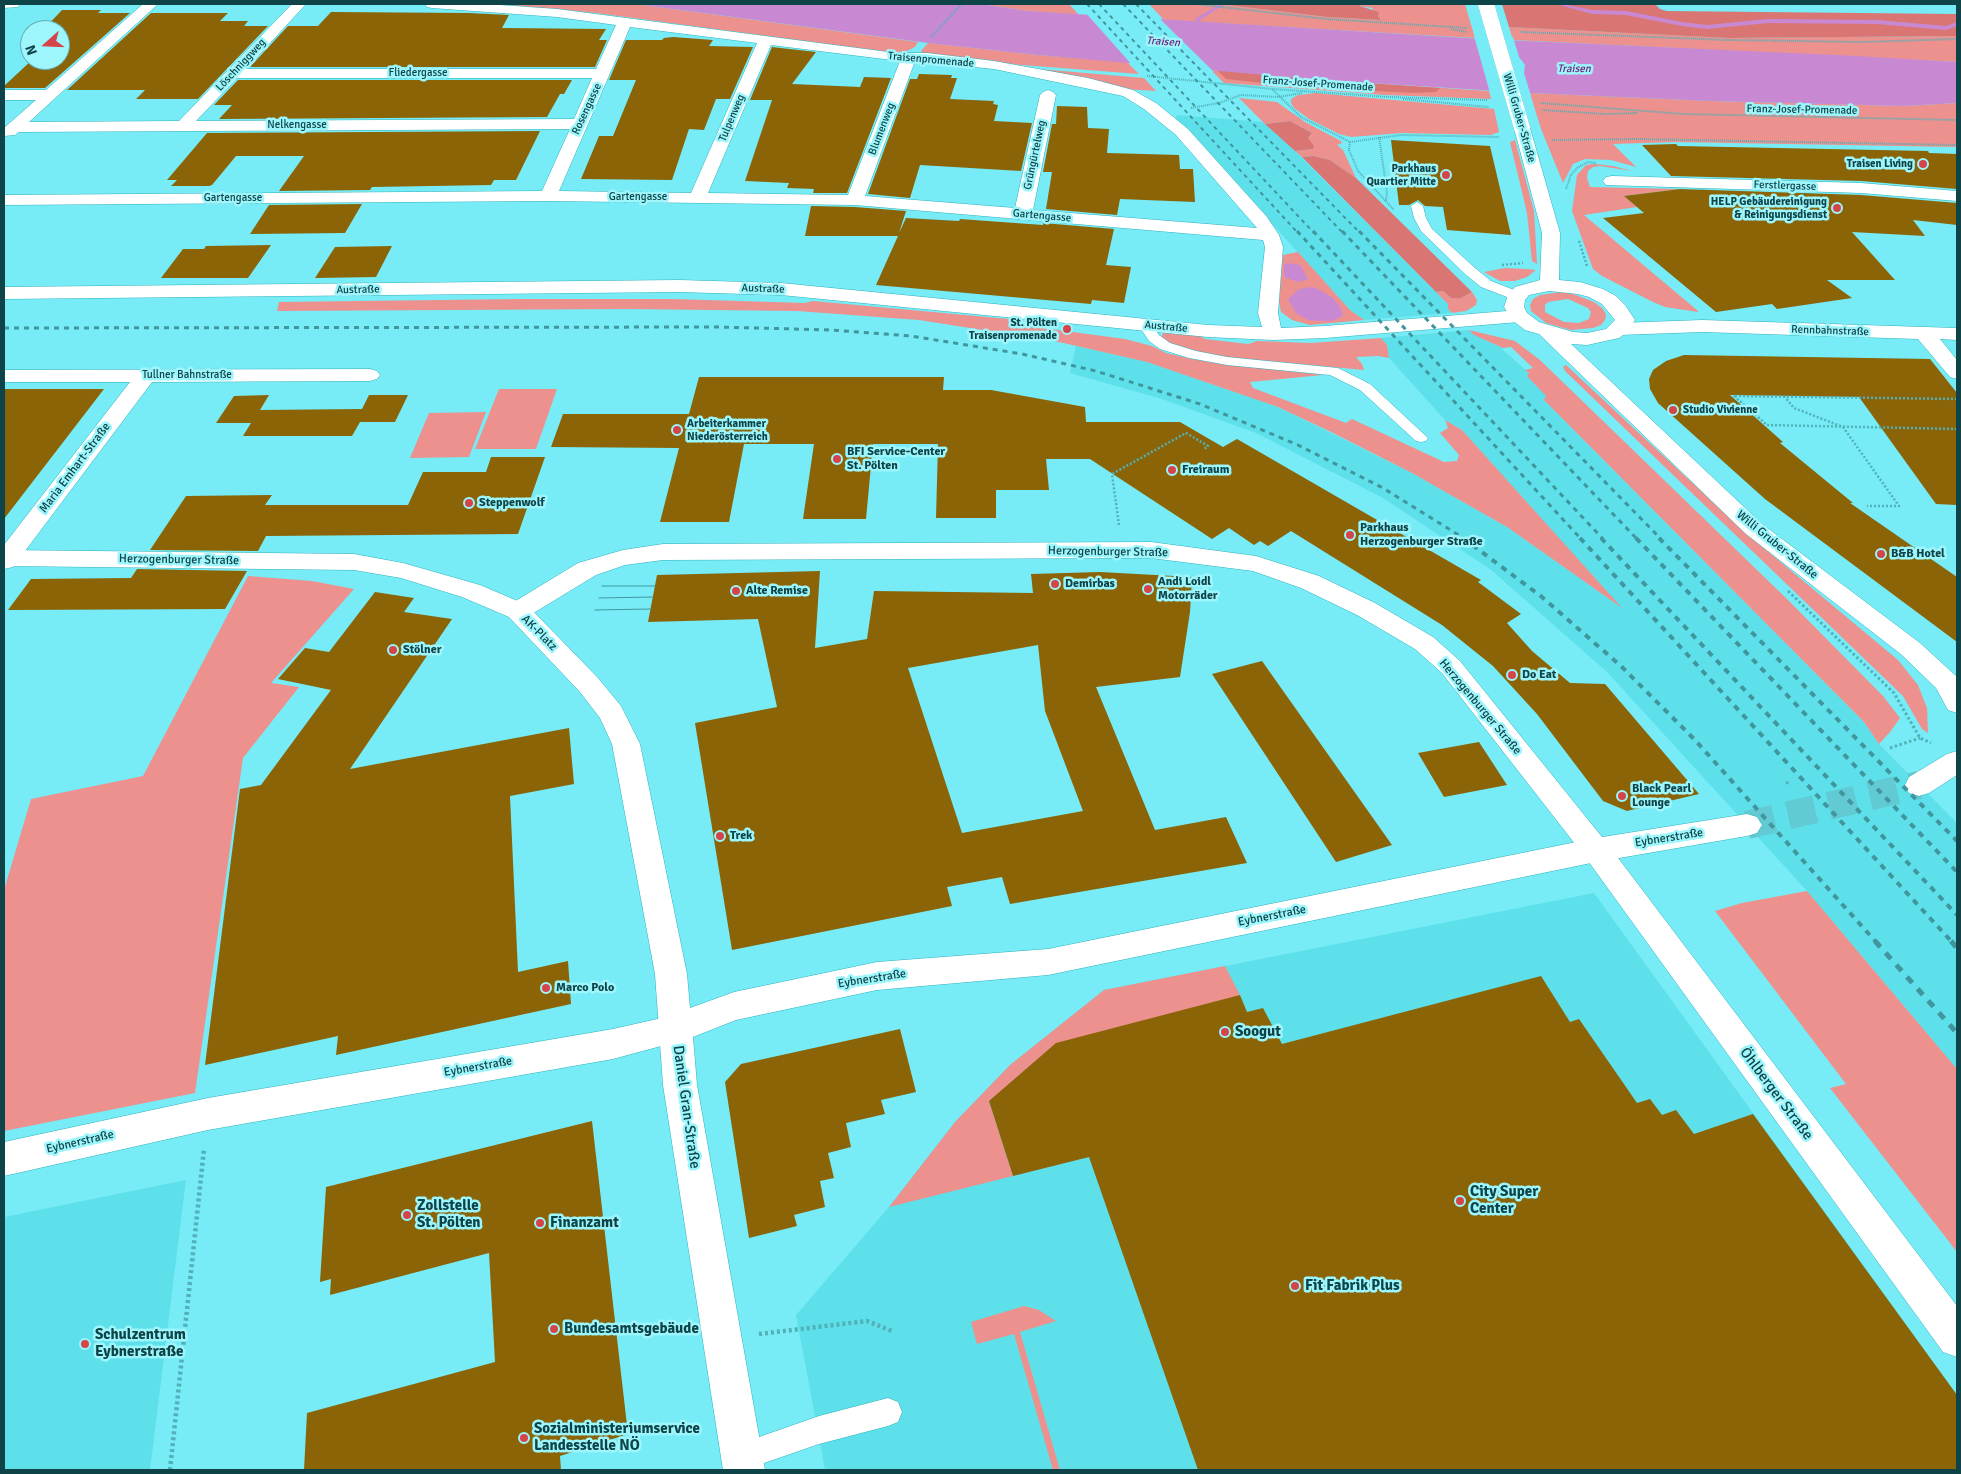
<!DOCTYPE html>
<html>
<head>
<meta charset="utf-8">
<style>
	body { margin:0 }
	#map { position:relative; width:1961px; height:1474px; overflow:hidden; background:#77ecf6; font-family:Signika,sans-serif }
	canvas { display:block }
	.frame { position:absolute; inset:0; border:5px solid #0e4347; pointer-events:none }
	.north { position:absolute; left:20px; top:20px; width:50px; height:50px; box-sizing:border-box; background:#9ef6fd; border:1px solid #64aeb4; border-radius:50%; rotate:250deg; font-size:14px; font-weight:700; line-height:20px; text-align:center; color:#0e4347 }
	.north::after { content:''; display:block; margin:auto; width:18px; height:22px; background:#d44449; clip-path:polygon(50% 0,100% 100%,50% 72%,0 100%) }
</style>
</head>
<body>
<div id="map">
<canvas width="1961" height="1474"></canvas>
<div class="frame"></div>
<div class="north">N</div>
</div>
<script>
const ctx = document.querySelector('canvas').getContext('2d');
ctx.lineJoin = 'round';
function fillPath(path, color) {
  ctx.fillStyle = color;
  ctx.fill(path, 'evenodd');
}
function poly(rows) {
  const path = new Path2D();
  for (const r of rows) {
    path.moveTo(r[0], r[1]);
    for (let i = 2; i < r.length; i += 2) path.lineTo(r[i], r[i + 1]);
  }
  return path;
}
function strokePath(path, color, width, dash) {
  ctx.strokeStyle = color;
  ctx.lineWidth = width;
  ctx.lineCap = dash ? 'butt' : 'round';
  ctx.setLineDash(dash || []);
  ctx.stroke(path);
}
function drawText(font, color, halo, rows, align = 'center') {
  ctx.font = font + ' Signika,sans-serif';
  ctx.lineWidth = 5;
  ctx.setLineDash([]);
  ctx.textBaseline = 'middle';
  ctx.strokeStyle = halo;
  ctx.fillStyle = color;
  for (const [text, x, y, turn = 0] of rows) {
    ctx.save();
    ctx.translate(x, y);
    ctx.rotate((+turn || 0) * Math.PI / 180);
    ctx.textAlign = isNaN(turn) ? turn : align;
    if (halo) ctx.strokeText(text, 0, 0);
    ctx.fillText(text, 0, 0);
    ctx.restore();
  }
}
fillPath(poly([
	[1177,115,1263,122,1282,138,1448,304,1448,309,1452,313,1364,320,1350,310,1176,118],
	[1469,330,1474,335,1503,348,1502,349,1529,373,1527,376,1547,396,1544,400,1864,722,1879,744,1957,823,1957,1069,1807,891,1607,672,1490,569,1383,498,1256,433,1162,399,1070,373,1076,346,1147,362,1278,407,1412,473,1507,527,1619,606,1462,430,1445,420,1389,358,1387,345,1381,338],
	[1594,893,1957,1395,1957,1470,825,1470,796,1315,889,1207,955,1122,1010,1065,1104,990],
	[186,1180,150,1470,4,1470,4,1217]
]), '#5ee0eb');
fillPath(poly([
	[498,4,636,4,918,42,915,47,907,51,893,53,596,13],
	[981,4,1069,4,1079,15,1027,11],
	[1149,4,1219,4,1327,17,1381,20,1372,8,1360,6,1360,4,1465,4,1475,38,1164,20],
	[1509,27,1728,38,1957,36,1957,62,1513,40],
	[928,43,1038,55,1127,62,1139,74,996,63,922,54,921,51],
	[1027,68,1144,78,1156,91,1122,89],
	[1211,70,1321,80,1489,91,1491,99,1385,95,1224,83],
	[1316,93,1494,109,1499,132,1491,135,1402,133,1351,137,1339,134,1309,119,1294,108,1291,103,1291,99,1298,95],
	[1530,93,1711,101,1903,106,1957,103,1957,147,1675,142,1613,144,1636,167,1611,160,1585,159,1573,164,1563,183,1541,129],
	[1239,98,1277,102,1305,122,1341,141,1342,143,1337,145,1343,150,1356,178,1330,160,1314,156,1302,157,1295,151,1313,149,1308,138,1312,133,1290,121,1265,124],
	[1515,140,1534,211,1537,264,1532,261,1527,213,1510,142],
	[1594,164,1613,166,1632,171,1600,166,1593,167,1588,171,1587,178,1590,187,1680,189,1624,196,1637,207,1584,215,1698,311,1698,312,1665,307,1653,302,1602,276,1593,269,1572,211,1577,175,1586,165],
	[1298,252,1350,310,1364,320,1310,325,1292,320,1281,312,1279,302,1283,255],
	[1505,268,1526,269,1536,270,1527,277,1515,281,1500,281,1484,272],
	[1443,291,1451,298,1461,298,1472,292,1477,300,1476,305,1466,311,1452,313,1448,309,1448,304,1436,292],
	[1561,292,1573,294,1594,302,1602,308,1606,314,1605,320,1601,325,1593,328,1571,330,1546,323,1531,311,1530,305,1533,299,1540,295],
	[1568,299,1588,308,1591,312,1589,319,1579,323,1564,322,1545,312,1545,305,1548,302],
	[519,299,672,299,805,303,813,301,1020,320,1020,325,1125,339,1152,346,1166,353,1192,359,1323,375,1250,382,1253,388,1346,423,1352,419,1444,462,1457,461,1459,455,1440,433,1448,428,1445,420,1462,430,1622,608,1507,527,1412,473,1333,433,1278,407,1147,362,1059,342,919,320,797,311,626,309,277,311,279,302],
	[1469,330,1515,341,1540,360,1787,599,1883,696,1900,718,1890,732,1879,744,1864,722,1544,400,1546,396,1527,376,1529,373,1525,370,1533,368,1511,347,1503,348,1474,335],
	[1164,332,1200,336,1205,339,1248,344,1257,341,1311,343,1381,338,1387,345,1389,358,1378,356,1356,357,1362,364,1364,370,1212,356,1173,346,1161,337],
	[1566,365,1747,534,1898,660,1918,685,1927,708,1928,733,1922,729,1903,696,1565,371,1563,367],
	[499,389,557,389,536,449,475,449],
	[486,412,469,457,410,458,429,413],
	[248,576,312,581,354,589,271,683,299,687,243,758,195,1093,4,1131,4,890,31,799,143,776],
	[1807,891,1957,1069,1957,1252,1830,1088,1846,1084,1715,911,1742,903],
	[1225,966,1240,995,989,1101,1013,1176,889,1207,955,1122,1010,1065,1104,990],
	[1024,1306,1039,1310,1056,1321,1020,1332,1060,1470,1053,1470,1014,1334,977,1344,971,1322]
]), '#ec918d');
fillPath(poly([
	[1219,4,1360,4,1360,6,1379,12,1378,16,1381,20,1327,17],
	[1502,4,1655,4,1660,9,1667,11,1957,14,1957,36,1728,38,1509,27],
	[1217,70,1321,80,1440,88,1436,92,1413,93,1354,90,1337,86,1322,87,1263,83,1226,79],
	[1290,121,1312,133,1308,138,1314,146,1313,149,1295,151,1265,124],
	[1314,156,1330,160,1356,178,1472,292,1461,298,1451,298,1443,291,1436,292,1302,157]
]), '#d97674');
fillPath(poly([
	[636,4,981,4,1027,11,1484,39,1857,56,1957,62,1957,103,1903,106,1711,101,1530,93,1321,80,1038,55,928,43],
	[1288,263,1300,265,1308,279,1299,282,1286,278,1284,275,1284,265],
	[1312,287,1318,289,1333,298,1340,307,1343,314,1341,317,1332,321,1319,321,1308,320,1296,313,1288,299,1299,289]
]), '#c989d2');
fillPath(poly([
	[1085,12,1158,17,1214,72,1132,65],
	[1474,36,1513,37,1519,57,1525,65,1524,73,1531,96,1490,93]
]), '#77ecf6');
fillPath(poly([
	[1220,4,1225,4,1200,20,1199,23,1195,23,1196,18,1220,4],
	[1556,4,1563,4,1592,10,1626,11,1682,22,1707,25,1768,19,1877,20,1946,26,1957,22,1957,26,1946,30,1877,24,1768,23,1707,29,1682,26,1626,15,1592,14,1556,4]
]), '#c989d2');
fillPath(poly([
	[62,10,101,10,98,13,130,13,45,88,4,88,4,86,32,60,60,60,60,30,43,30],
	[331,12,469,13,509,15,502,28,606,29,599,40,607,40,595,67,250,67,288,26,318,26],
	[151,13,228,13,220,21,248,21,244,26,268,26,198,99,136,99,145,90,67,90],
	[673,37,713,40,709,46,753,47,730,99,716,99,704,130,689,129,672,180,581,179,599,136,613,136,636,80,609,80,626,40,662,40,664,38],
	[772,47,816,52,792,84,860,87,864,77,891,78,847,193,813,193,814,189,787,188,789,183,745,181,772,100,750,100],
	[919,74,952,75,951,78,957,78,950,99,994,101,993,104,998,105,994,121,1032,123,1021,171,920,165,910,198,868,194,910,79,917,79],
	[238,80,572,80,564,94,560,94,547,117,219,119,232,105,214,105],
	[1057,106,1087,107,1088,128,1109,129,1107,153,1179,155,1180,169,1193,169,1195,202,1120,199,1117,215,1046,209,1052,172,1043,172,1052,124,1056,124],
	[540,131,516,180,494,180,491,185,372,187,370,190,279,191,304,156,236,156,212,185,209,186,171,186,177,180,167,180,207,133],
	[1391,140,1490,146,1511,235,1447,230,1443,207,1425,206,1418,200,1409,205,1399,205],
	[1676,144,1678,146,1928,151,1929,153,1957,154,1957,189,1861,181,1671,176,1642,145],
	[1680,189,1861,195,1957,203,1957,225,1913,220,1925,236,1852,232,1895,280,1827,280,1852,298,1777,309,1772,304,1716,312,1603,218,1644,213,1624,196],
	[362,204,345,233,250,234,269,205],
	[811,206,855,207,906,211,899,233,906,218,959,221,960,219,1043,225,1043,223,1114,229,1106,265,1131,267,1124,303,1092,300,1091,304,876,285,898,236,805,236],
	[271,245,248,278,161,278,183,249,204,249,206,246],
	[392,246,376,277,315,278,335,247],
	[1684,355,1930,359,1957,393,1957,505,1936,504,1859,397,1730,395,1783,442,1780,443,1853,503,1850,503,1957,577,1957,642,1765,499,1658,403,1650,389,1649,379,1653,370,1666,361],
	[699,377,944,377,943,390,991,390,1085,407,1086,422,1180,422,1223,447,1237,439,1481,580,1478,582,1521,614,1507,623,1532,651,1570,683,1605,684,1699,794,1627,811,1603,801,1537,714,1493,666,1442,625,1291,531,1268,546,1260,541,1254,545,1229,528,1212,539,1090,459,1046,459,1049,490,996,490,996,518,936,518,938,444,873,444,866,519,803,519,814,444,744,444,729,522,660,522,679,448,551,447,563,414,689,414],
	[4,389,104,389,4,519],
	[269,395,260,410,362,409,369,395,408,395,395,422,360,422,352,436,243,436,251,423,216,423,234,396],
	[491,457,545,457,518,534,266,536,258,551,150,550,186,496,272,495,265,505,408,505,423,472,486,472],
	[137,569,247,571,225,609,8,610,31,579,131,578],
	[820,571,815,648,867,639,874,591,1033,593,1031,574,1100,572,1192,577,1190,612,1180,677,1096,687,1155,830,1226,817,1247,863,1010,904,1002,877,947,887,952,906,732,950,695,723,777,707,758,619,648,622,657,575],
	[1038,645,1045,711,1083,811,962,833,908,668],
	[375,592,414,598,404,612,452,619,350,769,569,728,574,784,510,796,518,972,568,961,571,1004,336,1055,338,1036,205,1065,240,789,261,785,331,690,278,679,305,648,329,652],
	[1262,661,1392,845,1336,862,1212,674],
	[1479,742,1507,785,1444,797,1418,753],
	[1541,976,1570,1022,1579,1019,1637,1103,1650,1099,1662,1115,1676,1110,1694,1134,1753,1114,1957,1395,1957,1470,1198,1470,1089,1157,1013,1176,989,1101,1056,1043,1240,995,1247,1012,1263,1008,1282,1044],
	[900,1029,916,1092,881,1100,885,1114,846,1123,851,1147,828,1153,834,1178,820,1181,825,1207,794,1215,797,1226,749,1238,725,1082,741,1064],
	[592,1121,628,1434,560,1456,561,1470,304,1470,307,1413,495,1362,489,1253,330,1295,331,1279,320,1282,326,1187]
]), '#8a6406');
strokePath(poly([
	[1747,825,1919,785]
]), '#62cad3', 28, [28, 14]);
const lane = poly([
	[1417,202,1423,206,1426,218,1432,229,1475,268,1491,281,1522,293,1524,296,1522,299,1512,299,1481,287,1465,274,1421,231,1414,218,1411,206,1417,202],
	[1146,322,1151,323,1159,335,1170,343,1196,351,1227,357,1338,368,1370,384,1428,438,1426,441,1421,442,1416,441,1360,390,1330,375,1227,365,1189,358,1160,349,1149,341,1139,326,1146,322],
	[888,1398,898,1402,902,1412,898,1422,888,1426,819,1444,744,1470,732,1467,728,1457,732,1447,742,1443,819,1416,888,1398]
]);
const street = poly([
	[4,4,20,4,18,7,4,8,4,4],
	[143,4,158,4,29,122,179,121,292,4,306,4,246,69,596,69,616,25,557,17,432,8,427,7,425,4,486,4,557,9,896,53,927,53,994,61,1088,78,1133,90,1156,103,1188,129,1267,217,1279,235,1283,247,1278,313,1281,328,1325,326,1519,310,1526,312,1529,316,1526,320,1519,322,1325,338,1273,340,1208,337,781,295,679,292,4,299,4,287,679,280,781,283,1208,325,1262,327,1258,313,1265,247,1263,240,855,205,548,201,4,205,4,195,542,191,570,129,19,132,15,135,4,136,4,128,36,100,4,100,4,90,46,90,143,4],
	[630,27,757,43,691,193,559,191,630,27],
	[771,45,900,61,848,195,708,193,771,45],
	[915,61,994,69,1123,96,1144,109,1176,135,1257,228,1033,210,1056,95,1053,92,1048,90,1043,92,1040,95,1015,208,865,196,915,61],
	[237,78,592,78,574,119,196,121,237,78],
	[1612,176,1861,183,1957,191,1957,201,1861,193,1606,185,1603,181,1606,177,1612,176],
	[1702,320,1957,328,1957,340,1940,339,1957,360,1957,379,1950,377,1918,339,1702,332,1619,335,1612,333,1609,329,1612,325,1619,323,1702,320],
	[370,369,377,371,380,375,377,379,370,381,152,382,13,567,4,569,4,545,130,382,4,382,4,370,370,369],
	[1151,542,1256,556,1319,576,1375,603,1433,637,1460,661,1606,842,1957,1306,1957,1357,1943,1352,1586,858,1442,673,1415,649,1357,615,1301,588,1253,571,1151,558,663,560,625,565,596,575,527,617,518,619,509,617,505,611,509,605,578,563,623,550,663,544,1151,542],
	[675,1015,687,1019,691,1029,687,1039,613,1059,208,1130,4,1176,4,1142,208,1098,613,1029,675,1015]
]);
const secondary = poly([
	[1522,123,1528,125,1530,128,1560,233,1559,280,1580,282,1603,289,1616,296,1625,305,1635,320,1626,333,1619,338,1587,345,1571,344,1762,524,1920,643,1956,676,1957,713,1948,710,1936,688,1902,655,1746,534,1539,334,1525,330,1512,320,1504,307,1508,295,1515,287,1540,280,1542,233,1514,128,1516,125,1522,123],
	[1549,291,1578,294,1589,297,1602,304,1615,320,1606,329,1587,333,1573,332,1539,322,1527,313,1524,307,1525,300,1529,295,1549,291],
	[4,550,354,554,403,563,480,585,527,605,598,678,621,706,640,744,687,974,690,1008,734,992,877,962,1048,949,1596,838,1747,814,1757,817,1762,825,1757,833,1747,836,1596,862,1048,975,877,990,736,1020,693,1037,697,1085,765,1470,723,1470,663,1085,655,974,612,744,600,718,580,692,509,617,462,597,401,578,354,570,4,566,4,550],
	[1957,751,1957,775,1929,793,1919,796,1909,793,1905,785,1909,777,1947,754,1957,751]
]);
strokePath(lane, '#31b0ba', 1);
strokePath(street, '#31b0ba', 1);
strokePath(secondary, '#31b0ba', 1);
strokePath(poly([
	[1195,4,1326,19,1467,28],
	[1451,29,1467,32],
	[1521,32,1728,40,1862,42,1957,39],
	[931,37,962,4],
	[1147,76,1272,89,1388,97,1487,100],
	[1273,90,1301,117,1350,142,1401,135,1499,137],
	[1403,99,1489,107],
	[1541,103,1684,114,1957,120],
	[1191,108,1219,103,1241,95,1278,97,1302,93],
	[1542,110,1605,114,1638,113],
	[1379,137,1387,192,1386,202],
	[1552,140,1639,139,1957,145],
	[1350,142,1349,150,1358,171,1394,210],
	[1566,189,1571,175,1577,168,1588,162,1596,163]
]), '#52b0b8', 2, [1, 1]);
strokePath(poly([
	[1579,241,1587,266],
	[1502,265,1523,263],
	[1734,396,1767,425,1957,429],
	[1735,396,1957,399],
	[1784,396,1794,408,1843,427,1899,506,1867,506],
	[1119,525,1112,474,1186,433,1208,446,1204,449]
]), '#52b0b8', 2.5, [2, 2]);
strokePath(poly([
	[1788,591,1894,693,1920,738,1931,743],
	[1890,748,1920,738],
	[1786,783,1791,782]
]), '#52b0b8', 3, [2.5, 2.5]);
strokePath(poly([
	[759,1334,867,1321,892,1331],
	[170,1470,204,1149]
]), '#52b0b8', 4.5, [3, 3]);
fillPath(lane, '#fff');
fillPath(street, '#fff');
fillPath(secondary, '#fff');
strokePath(poly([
	[602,586,655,586],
	[599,598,653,597],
	[595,610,651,609]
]), '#41969d', 1);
strokePath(poly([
	[1087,4,1298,233],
	[1099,4,1314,233],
	[1123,4,1343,233],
	[1136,4,1360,233]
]), '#41969d', 2, [4, 4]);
strokePath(poly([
	[1297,231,1581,539],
	[1313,231,1603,539],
	[1342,231,1637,539],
	[1359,231,1661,539],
	[4,328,718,327,832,330,911,336,1022,354,1096,371,1200,404,1298,445,1383,488,1465,539]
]), '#41969d', 3, [5, 5]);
strokePath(poly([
	[1463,538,1542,597,1622,667,1695,740,1876,942],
	[1580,538,1952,942],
	[1601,538,1957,915],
	[1636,538,1957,872],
	[1659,538,1957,841]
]), '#41969d', 4, [6, 6]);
strokePath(poly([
	[1875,941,1957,1033],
	[1951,941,1957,948]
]), '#41969d', 5, [8, 8]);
const secondaryBridge = poly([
	[1486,4,1522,128]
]);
strokePath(secondaryBridge, '#31b0ba', 16, []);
strokePath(secondaryBridge, '#fff', 16);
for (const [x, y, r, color] of [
	[1923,164,5,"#d44449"],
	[1446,175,5,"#d44449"],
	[1837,208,5,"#d44449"],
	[1067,329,5,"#d44449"],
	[1673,410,5,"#d44449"],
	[677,430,5,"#d44449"],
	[837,459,5,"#d44449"],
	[1172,470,5,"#d44449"],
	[469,503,5,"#d44449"],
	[1350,535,5,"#d44449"],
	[1881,554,5,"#d44449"],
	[1055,584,5,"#d44449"],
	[1148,589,5,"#d44449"],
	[736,591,5,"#d44449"],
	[393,650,5,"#d44449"],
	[1512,675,5,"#d44449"],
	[1622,796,5,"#d44449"],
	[720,836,5,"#d44449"],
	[546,988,5,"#d44449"],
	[1225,1032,5,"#d44449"],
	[1460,1201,5,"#d44449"],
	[407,1215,5,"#d44449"],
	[540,1223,5,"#d44449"],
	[1295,1286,5,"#d44449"],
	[554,1329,5,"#d44449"],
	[85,1344,5,"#d44449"],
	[524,1438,5,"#d44449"]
]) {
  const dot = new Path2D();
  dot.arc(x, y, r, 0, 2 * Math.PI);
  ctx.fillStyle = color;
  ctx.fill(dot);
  strokePath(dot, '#9ef6fd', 2);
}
drawText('italic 11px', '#71247b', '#9ef6fd', [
	["Traisen",1163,42,4],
	["Traisen",1574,69]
]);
drawText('11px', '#0e4347', '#9ef6fd', [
	["Traisenpromenade",931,60,5],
	["Löschniggweg",241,65,-47],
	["Fliedergasse",418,73],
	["Franz-Josef-Promenade",1318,84,4],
	["Rosengasse",587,109,-65],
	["Franz-Josef-Promenade",1802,110,1],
	["Tulpenweg",732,118,-67],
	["Willi Gruber-Straße",1519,118,74],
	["Nelkengasse",297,125],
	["Blumenweg",882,129,-69],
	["Grüngürtelweg",1035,155,-78],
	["Ferstlergasse",1785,186,2],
	["Gartengasse",638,197],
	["Gartengasse",233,198],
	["Gartengasse",1042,216,5],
	["Austraße",763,289,2],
	["Austraße",358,290,-1],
	["Austraße",1166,327,5],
	["Rennbahnstraße",1830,331,2],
	["Tullner Bahnstraße",187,375]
]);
drawText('bold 11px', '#0e4347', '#9ef6fd', [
	["Traisen Living",1913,164],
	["Parkhaus",1436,169],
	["Quartier Mitte",1436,182],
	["HELP Gebäudereinigung",1827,202],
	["& Reinigungsdienst",1827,215],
	["St. Pölten",1057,323],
	["Traisenpromenade",1057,336],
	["Studio Vivienne",1683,410,"left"],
	["Arbeiterkammer",687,424,"left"],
	["Niederösterreich",687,437,"left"]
], 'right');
drawText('bold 12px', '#0e4347', '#9ef6fd', [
	["BFI Service-Center",847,452],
	["St. Pölten",847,466],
	["Freiraum",1182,470],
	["Steppenwolf",479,503],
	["Parkhaus",1360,528],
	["Herzogenburger Straße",1360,542],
	["B&B Hotel",1891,554],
	["Andi Loidl",1158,582],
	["Motorräder",1158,596],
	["Demirbas",1065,584],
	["Alte Remise",746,591],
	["Stölner",403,650],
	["Do Eat",1522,675],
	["Black Pearl",1632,789],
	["Lounge",1632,803],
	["Trek",730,836],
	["Marco Polo",556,988]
], 'left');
drawText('12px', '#0e4347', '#9ef6fd', [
	["Maria Emhart-Straße",75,468,-53],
	["Willi Gruber-Straße",1777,545,39],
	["Herzogenburger Straße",1108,552,1],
	["Herzogenburger Straße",179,560,1],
	["AK-Platz",539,633,45],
	["Herzogenburger Straße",1480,707,50],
	["Eybnerstraße",1669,838,-9],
	["Eybnerstraße",1272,916,-11],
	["Eybnerstraße",872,979,-9],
	["Eybnerstraße",478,1067,-10],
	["Eybnerstraße",80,1142,-13]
]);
drawText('bold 15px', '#0e4347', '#9ef6fd', [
	["Soogut",1235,1032],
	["City Super",1470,1192],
	["Center",1470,1209],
	["Zollstelle",417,1206],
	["St. Pölten",417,1223],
	["Finanzamt",550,1223],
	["Fit Fabrik Plus",1305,1286],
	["Bundesamtsgebäude",564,1329],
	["Schulzentrum",95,1335],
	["Eybnerstraße",95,1352],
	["Sozialministeriumservice",534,1429],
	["Landesstelle NÖ",534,1446]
], 'left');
drawText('15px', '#0e4347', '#9ef6fd', [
	["Öhlberger Straße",1776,1094,53],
	["Daniel Gran-Straße",686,1107,82]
]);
</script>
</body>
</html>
